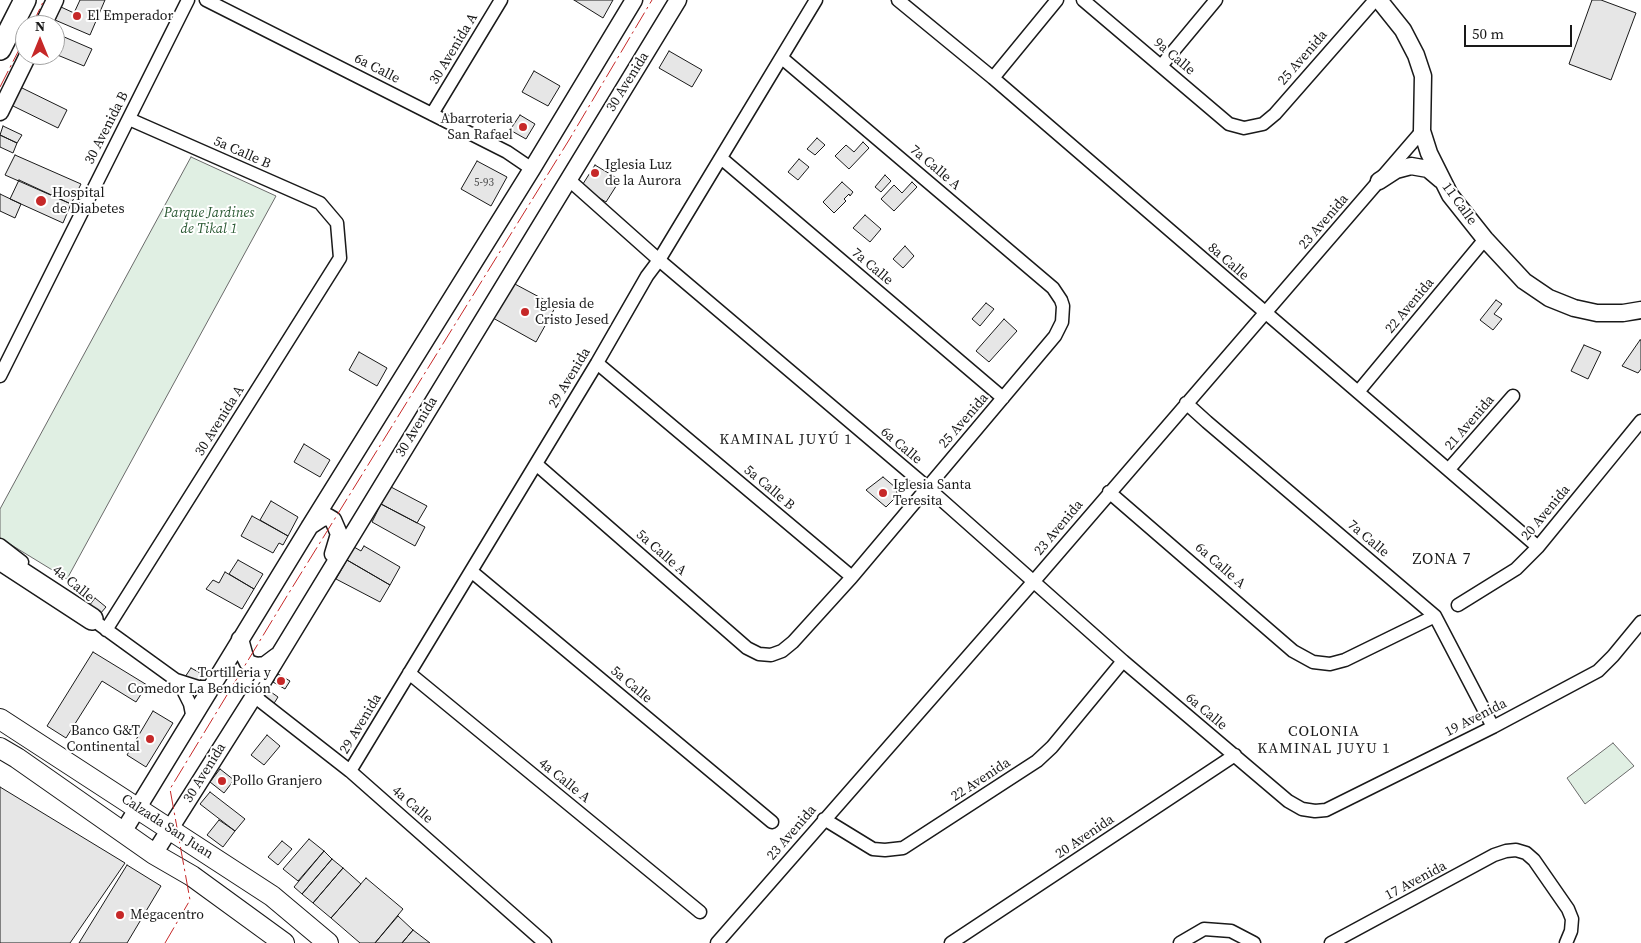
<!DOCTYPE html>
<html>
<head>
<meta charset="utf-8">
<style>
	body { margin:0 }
	#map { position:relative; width:1641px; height:943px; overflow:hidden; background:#fff; font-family:"Source Serif 4",serif }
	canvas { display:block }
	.north { position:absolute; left:15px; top:15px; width:50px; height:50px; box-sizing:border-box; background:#fff; border:1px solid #a3a3a3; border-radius:50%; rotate:0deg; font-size:14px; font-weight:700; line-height:20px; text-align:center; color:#1a1a1a }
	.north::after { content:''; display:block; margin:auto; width:18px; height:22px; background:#c62828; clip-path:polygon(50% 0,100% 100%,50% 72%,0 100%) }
	.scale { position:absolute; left:1464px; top:25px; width:108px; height:22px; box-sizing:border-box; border:2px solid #1a1a1a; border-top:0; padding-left:6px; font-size:15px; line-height:18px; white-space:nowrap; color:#1a1a1a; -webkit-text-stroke:4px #fff; paint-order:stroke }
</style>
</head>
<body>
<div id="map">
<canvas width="1641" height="943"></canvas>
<div class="north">N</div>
<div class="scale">50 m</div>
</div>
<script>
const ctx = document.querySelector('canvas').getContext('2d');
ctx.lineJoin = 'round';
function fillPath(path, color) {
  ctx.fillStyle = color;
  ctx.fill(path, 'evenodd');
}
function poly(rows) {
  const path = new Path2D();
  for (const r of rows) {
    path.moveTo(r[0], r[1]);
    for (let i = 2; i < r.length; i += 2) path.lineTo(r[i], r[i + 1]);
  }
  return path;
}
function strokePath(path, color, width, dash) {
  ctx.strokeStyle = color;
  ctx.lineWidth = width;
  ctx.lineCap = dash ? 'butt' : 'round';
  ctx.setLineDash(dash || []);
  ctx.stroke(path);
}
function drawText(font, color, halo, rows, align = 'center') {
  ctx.font = font + ' "Source Serif 4",serif';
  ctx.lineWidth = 4;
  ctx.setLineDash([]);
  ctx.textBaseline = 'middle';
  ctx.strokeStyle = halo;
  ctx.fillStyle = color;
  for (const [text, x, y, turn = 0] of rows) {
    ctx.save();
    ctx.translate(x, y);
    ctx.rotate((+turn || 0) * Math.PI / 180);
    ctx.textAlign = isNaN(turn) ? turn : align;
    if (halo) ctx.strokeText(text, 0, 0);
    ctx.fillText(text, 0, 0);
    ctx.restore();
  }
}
const green = poly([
	[191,157,276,196,67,579,0,538,0,509,191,157],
	[1613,743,1634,766,1585,804,1567,778,1613,743]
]);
fillPath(green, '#e0efe3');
strokePath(green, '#6a6a6a', 1);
const building = poly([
	[80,0,105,0,90,35,55,20,61,7,74,13,80,0],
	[574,0,613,0,603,18,574,0],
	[1592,0,1601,0,1636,13,1611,80,1569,64,1592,0],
	[55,33,92,49,84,66,55,54,55,33],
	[669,51,702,70,692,87,659,68,669,51],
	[534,71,560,86,548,106,522,92,534,71],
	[20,87,67,110,58,128,11,105,20,87],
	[520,115,535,124,526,139,510,130,520,115],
	[3,126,22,135,17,143,0,135,3,126],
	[0,135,17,143,13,153,0,147,0,135],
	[817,138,825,145,815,155,807,149,817,138],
	[863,142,869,148,849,169,835,156,846,145,854,152,863,142],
	[15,155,81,184,71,204,5,175,15,155],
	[799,159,809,167,798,180,788,172,799,159],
	[477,161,507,177,491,206,461,189,477,161],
	[595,165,620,180,606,202,581,187,595,165],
	[885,175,891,181,881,192,875,187,885,175],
	[19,180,71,204,63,223,10,199,19,180],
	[842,182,853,192,850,196,849,194,844,199,846,201,834,213,823,202,842,182],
	[912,182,917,187,894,211,881,199,894,185,902,193,912,182],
	[0,194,21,204,15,218,0,211,0,194],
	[865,215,881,229,870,242,853,228,865,215],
	[905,246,914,256,903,268,893,259,905,246],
	[513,283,556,306,536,342,493,318,513,283],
	[1496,300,1502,304,1494,314,1502,319,1493,330,1480,320,1496,300],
	[986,303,994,309,980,326,972,319,986,303],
	[1004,319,1017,331,989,362,976,351,1004,319],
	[1640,340,1641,340,1641,369,1638,373,1622,366,1640,340],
	[1584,345,1601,352,1588,379,1571,371,1584,345],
	[359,352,387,368,377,386,349,370,359,352],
	[304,444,330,460,320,477,294,462,304,444],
	[883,477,895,487,898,495,886,507,866,490,883,477],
	[391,487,427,506,417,523,381,504,391,487],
	[271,501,298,517,288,536,260,520,271,501],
	[381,504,425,527,415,546,372,522,381,504],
	[252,516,288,536,283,545,279,543,273,553,241,536,252,516],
	[364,546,400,567,390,585,347,560,354,547,361,551,364,546],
	[238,560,263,574,254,589,229,574,238,560],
	[347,560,390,585,380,602,336,579,347,560],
	[225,572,254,589,242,609,206,589,213,580,219,583,225,572],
	[95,598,106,607,100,614,89,606,95,598],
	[93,652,147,685,136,702,102,681,66,738,47,726,93,652],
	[191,668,204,675,199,682,185,677,191,668],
	[278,674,290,681,285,689,273,682,278,674],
	[268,690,278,697,273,705,266,700,264,695,268,690],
	[153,711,173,723,146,767,127,755,153,711],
	[267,735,280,746,264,765,251,755,267,735],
	[220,769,234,780,224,793,210,782,220,769],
	[0,787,125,863,70,943,0,943,0,787],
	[210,792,245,819,235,831,200,804,210,792],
	[219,820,235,831,223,847,207,835,219,820],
	[309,839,324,851,298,881,283,869,309,839],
	[282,841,292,849,278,865,268,857,282,841],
	[324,851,332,859,302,894,294,887,324,851],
	[332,859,343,868,313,903,302,894,332,859],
	[127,865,161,886,127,943,79,943,127,865],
	[343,868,361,884,331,918,313,903,343,868],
	[366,878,403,909,375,943,360,943,331,918,366,878],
	[398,916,413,930,402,943,375,943,398,916],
	[413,930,430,943,402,943,413,930]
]);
fillPath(building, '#e6e6e6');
strokePath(building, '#1a1a1a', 1);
const minor = poly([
	[206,0,507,152,532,169],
	[898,0,993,78,1538,547],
	[1083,0,1229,124,1244,128,1263,124,1275,114,1375,0],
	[1161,66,1216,0],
	[993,78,1057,0],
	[432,114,501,0],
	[721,158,1003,398],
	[568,179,659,260,927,487,1123,661,1288,801,1302,809,1315,811,1326,810,1493,727,1598,671,1613,656,1641,622],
	[597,363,852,577],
	[0,376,188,0],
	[1358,392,1485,239],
	[1186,403,1207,422,1435,616,1493,727],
	[536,464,747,648,759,654,771,655,782,651,793,642,852,577,1055,336,1062,322,1063,306,1061,300,1053,288,782,58],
	[1449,469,1513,396],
	[1109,492,1293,651,1313,662,1330,664,1345,660,1435,616],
	[0,545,22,562],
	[471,571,772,822],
	[1458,605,1516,569,1538,547,1641,421],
	[100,625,176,680,198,687,208,687,214,681],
	[106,630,340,258,337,223,320,203,129,119],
	[409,673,700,912],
	[176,680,182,688,190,704,192,714,190,721],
	[254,696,350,771,545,943],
	[350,771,597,363,647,276,659,260,816,0],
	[824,819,873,849,885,850,903,848,1037,761,1052,747,1123,661],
	[717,943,1034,581,1422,131],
	[951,943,1235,755],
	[1180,943,1204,929,1231,931,1254,943],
	[1331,943,1494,855,1506,851,1516,850,1526,853,1534,860,1568,909,1572,919,1571,931,1566,943]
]);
const tertiary = poly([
	[1379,0,1403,30,1416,55,1423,76,1422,131,1429,153,1450,195,1485,239,1524,281,1549,298,1574,308,1597,313,1623,313,1641,310],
	[43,25,55,0],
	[0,112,28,55],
	[1379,181,1396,170,1411,166,1428,169,1441,180],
	[310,526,322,518,328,517,333,520,339,534,333,554],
	[240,639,245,657,248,663,257,666,265,665,277,656],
	[123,832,310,526,532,169,634,0],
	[154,854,254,696,678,0]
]);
const primary = poly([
	[0,719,272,896,328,943],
	[0,748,17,758,154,854,192,876,284,943]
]);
const trunk = poly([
	[0,49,25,0],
	[0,559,92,619]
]);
strokePath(minor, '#1a1a1a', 15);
strokePath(tertiary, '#1a1a1a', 19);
strokePath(primary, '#1a1a1a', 22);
strokePath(trunk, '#1a1a1a', 24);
strokePath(minor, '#fff', 12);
strokePath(tertiary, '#fff', 16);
strokePath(primary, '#fff', 20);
strokePath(trunk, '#fff', 21);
strokePath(poly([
	[32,25,44,0],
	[0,87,25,38],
	[165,943,190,900,170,789,287,596,569,140,652,0]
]), '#c62828', 1, [18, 4, 2.5, 4]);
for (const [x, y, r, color] of [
	[77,16,5,"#c62828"],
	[523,127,5,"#c62828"],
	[595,173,5,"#c62828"],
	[41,201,6,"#c62828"],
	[525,312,5,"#c62828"],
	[883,493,5,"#c62828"],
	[281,681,5,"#c62828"],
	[150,739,5,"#c62828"],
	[222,781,5,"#c62828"],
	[120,915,5,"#c62828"]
]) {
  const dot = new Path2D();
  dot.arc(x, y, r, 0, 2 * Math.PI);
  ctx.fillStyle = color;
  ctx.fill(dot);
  strokePath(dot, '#fff', 2);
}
drawText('11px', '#4d4d4d', null, [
	["5-93",484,183]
]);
drawText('14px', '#1a1a1a', '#fff', [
	["El Emperador",87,16],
	["Abarroteria",513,119,"right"],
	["San Rafael",513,135,"right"],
	["Iglesia Luz",605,165],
	["de la Aurora",605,181],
	["Hospital",52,193],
	["de Diabetes",52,209],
	["Iglesia de",535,304],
	["Cristo Jesed",535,320],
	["Iglesia Santa",893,485],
	["Teresita",893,501],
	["Tortilleria y",271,673,"right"],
	["Comedor La Bendición",271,689,"right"],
	["Banco G&T",140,731,"right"],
	["Continental",140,747,"right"],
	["Pollo Granjero",232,781],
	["Megacentro",130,915]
], 'left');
drawText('14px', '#1a1a1a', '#fff', [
	["30 Avenida A",454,49,-59],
	["9a Calle",1174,57,40],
	["25 Avenida",1303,58,-49],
	["6a Calle",377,69,27],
	["30 Avenida",628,82,-58],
	["30 Avenida B",107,128,-63],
	["5a Calle B",242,153,24],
	["7a Calle A",935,168,40],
	["11 Calle",1459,204,54],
	["23 Avenida",1324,222,-49],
	["8a Calle",1228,262,41],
	["7a Calle",872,267,40],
	["22 Avenida",1410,306,-50],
	["29 Avenida",570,378,-59],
	["30 Avenida A",220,421,-58],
	["25 Avenida",964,421,-49],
	["21 Avenida",1470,423,-49],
	["30 Avenida",417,427,-59],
	["6a Calle",901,446,40],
	["5a Calle B",769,488,40],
	["20 Avenida",1546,513,-50],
	["23 Avenida",1059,528,-50],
	["7a Calle",1368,539,40],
	["5a Calle A",661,553,41],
	["6a Calle A",1220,566,41],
	["4a Calle",73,584,39],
	["5a Calle",631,685,40],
	["6a Calle",1206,712,40],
	["19 Avenida",1476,718,-27],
	["29 Avenida",361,724,-59],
	["30 Avenida",205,773,-58],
	["22 Avenida",981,780,-33],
	["4a Calle A",564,781,39],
	["4a Calle",412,805,41],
	["Calzada San Juan",167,827,33],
	["23 Avenida",792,833,-49],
	["20 Avenida",1085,837,-34],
	["17 Avenida",1416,881,-28]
]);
drawText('italic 14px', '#2b5a34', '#fff', [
	["Parque Jardines",209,213],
	["de Tikal 1",209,229]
]);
ctx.letterSpacing = '1px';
drawText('15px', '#1a1a1a', '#fff', [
	["KAMINAL JUYÚ 1",786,440],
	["COLONIA",1324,732],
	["KAMINAL JUYU 1",1324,749]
]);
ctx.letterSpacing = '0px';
ctx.letterSpacing = '1px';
drawText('16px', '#1a1a1a', '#fff', [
	["ZONA 7",1442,560]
]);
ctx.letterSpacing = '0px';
</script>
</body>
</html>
